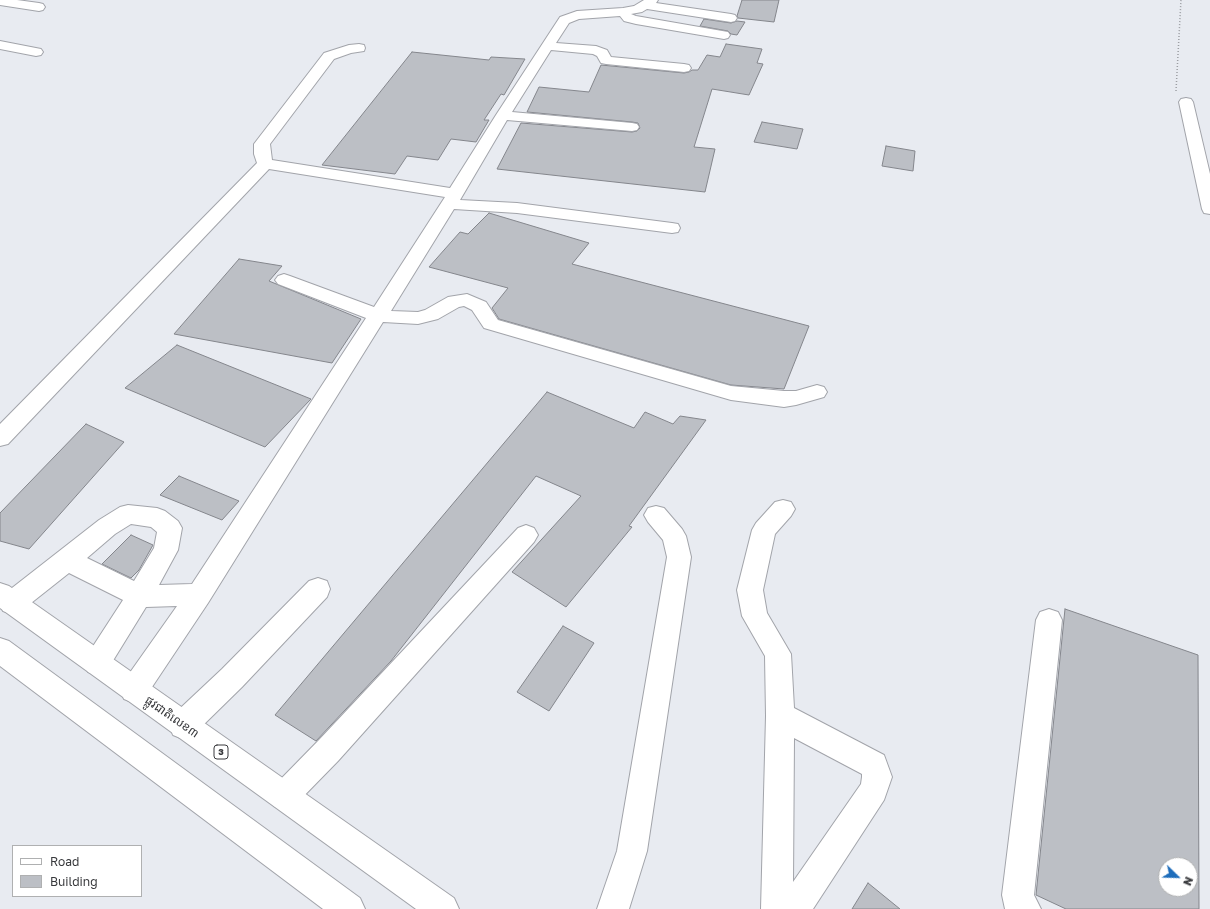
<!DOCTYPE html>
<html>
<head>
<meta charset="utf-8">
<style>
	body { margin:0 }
	#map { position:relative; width:1210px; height:909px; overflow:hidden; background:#e8ebf1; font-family:"Golos Text",sans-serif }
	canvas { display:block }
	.legend { position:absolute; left:12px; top:845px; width:130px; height:52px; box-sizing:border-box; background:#fff; border:1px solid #afb0b1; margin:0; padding:5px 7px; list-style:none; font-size:12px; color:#38393c }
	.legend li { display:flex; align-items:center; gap:8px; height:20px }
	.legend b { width:20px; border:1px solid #afb0b1 }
	.north { position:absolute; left:1158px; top:857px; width:40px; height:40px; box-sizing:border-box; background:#fff; border:1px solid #afb0b1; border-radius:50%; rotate:113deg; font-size:11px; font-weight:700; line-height:16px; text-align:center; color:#38393c }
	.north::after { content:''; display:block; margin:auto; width:14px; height:18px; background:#1e6dbb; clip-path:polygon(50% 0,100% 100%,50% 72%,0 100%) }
</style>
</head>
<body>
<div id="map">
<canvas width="1210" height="909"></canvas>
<ul class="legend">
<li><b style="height:5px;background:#fff"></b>Road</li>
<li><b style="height:11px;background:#bcbfc5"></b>Building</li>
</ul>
<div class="north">N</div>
</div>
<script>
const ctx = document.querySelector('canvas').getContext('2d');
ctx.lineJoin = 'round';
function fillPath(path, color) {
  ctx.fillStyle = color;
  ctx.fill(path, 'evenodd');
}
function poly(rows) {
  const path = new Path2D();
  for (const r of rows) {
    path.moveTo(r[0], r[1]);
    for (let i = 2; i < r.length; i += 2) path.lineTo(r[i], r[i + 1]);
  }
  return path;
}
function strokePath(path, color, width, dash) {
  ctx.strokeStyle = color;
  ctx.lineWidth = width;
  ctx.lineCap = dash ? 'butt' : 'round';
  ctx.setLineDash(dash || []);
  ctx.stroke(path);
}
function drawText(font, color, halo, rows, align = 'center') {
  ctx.font = font + ' "Golos Text","Noto Sans Khmer",sans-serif';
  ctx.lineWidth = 3;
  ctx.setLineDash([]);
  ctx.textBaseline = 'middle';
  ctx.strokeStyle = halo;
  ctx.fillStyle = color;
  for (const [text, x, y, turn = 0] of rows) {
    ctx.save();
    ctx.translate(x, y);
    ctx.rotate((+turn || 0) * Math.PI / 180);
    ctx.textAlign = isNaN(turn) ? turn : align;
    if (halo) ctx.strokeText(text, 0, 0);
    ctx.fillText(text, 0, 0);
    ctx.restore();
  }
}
const building = poly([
	[742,0,779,0,774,22,738,18,737,16,742,0],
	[704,19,731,23,737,21,745,22,737,35,731,34,728,31,700,26,704,19],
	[726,44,762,49,757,63,763,64,749,95,712,89,694,147,715,149,705,192,497,169,521,123,632,132,637,131,640,128,638,123,632,122,527,112,539,87,589,92,601,65,684,73,689,72,692,70,698,70,707,55,720,57,726,44],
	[412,52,489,60,491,57,525,59,504,95,501,94,484,120,489,120,476,142,451,139,438,160,407,156,395,174,322,165,412,52],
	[762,122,803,129,797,149,754,142,762,122],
	[886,146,915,151,913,171,882,166,886,146],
	[489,213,589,243,572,264,809,326,784,389,731,385,499,319,492,308,508,288,429,267,460,232,468,234,489,213],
	[239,259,282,266,269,281,361,319,332,363,174,334,239,259],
	[177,345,311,399,265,447,125,388,177,345],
	[547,392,634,428,645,412,673,424,680,416,706,420,629,526,632,527,566,607,512,572,581,496,536,476,391,661,316,741,275,715,547,392],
	[86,424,124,442,29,549,0,541,0,513,86,424],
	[179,476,239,501,222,520,160,495,179,476],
	[131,535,153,545,139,570,131,578,102,564,131,535],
	[1065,609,1198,655,1199,909,1066,909,1036,895,1065,609],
	[1166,865,1190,865,1190,889,1166,889,1166,865],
	[563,626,594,643,549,711,517,692,563,626],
	[868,883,900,909,852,909,868,883]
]);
fillPath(building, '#bcbfc5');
strokePath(building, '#84868c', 1);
const minor = poly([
	[0,0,17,0,39,3,43,4,45,7,43,10,39,11,0,5,0,0],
	[644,0,658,0,656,3,731,14,735,15,737,18,735,21,731,22,647,9,642,12,631,14,636,16,728,32,730,35,728,38,724,39,636,24,624,21,620,16,579,19,569,23,556,43,596,46,607,50,611,57,684,64,689,65,691,68,689,71,684,72,606,64,601,63,597,56,593,54,551,50,512,112,632,123,637,124,639,127,637,130,632,131,507,120,460,200,517,203,672,223,678,224,680,228,678,232,672,233,517,213,454,209,391,311,418,312,425,310,448,297,467,294,486,302,498,320,731,386,784,391,796,391,817,385,824,387,827,392,824,397,796,405,784,407,731,400,484,328,472,310,464,306,459,307,438,319,418,324,383,322,208,603,144,699,134,703,124,699,120,690,124,681,177,606,146,607,106,672,97,675,88,672,84,663,88,654,123,600,69,573,21,611,12,614,3,611,0,604,3,595,99,520,120,507,128,505,157,508,165,511,178,521,182,528,178,550,159,585,192,584,366,318,278,284,275,280,278,276,284,274,290,276,374,307,445,197,269,169,8,444,0,446,0,424,257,163,254,154,254,144,324,53,349,45,359,44,364,45,365,48,364,51,351,53,334,59,270,144,272,160,450,188,496,115,560,17,577,11,623,8,634,6,644,0],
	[131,524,151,527,157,532,154,548,134,581,87,558,115,534,131,524],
	[0,41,41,49,43,52,41,55,36,56,0,49,0,41],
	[1186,98,1191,99,1193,102,1210,174,1210,214,1204,213,1202,209,1179,102,1181,99,1186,98],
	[783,500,791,502,795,509,791,516,775,534,763,590,767,613,791,654,794,708,884,755,892,777,884,800,813,909,761,909,766,716,765,656,742,616,737,590,752,530,756,523,775,502,783,500],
	[794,738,862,774,862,777,861,784,793,882,794,738],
	[656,506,664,508,682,529,686,536,691,557,647,851,629,909,597,909,617,851,667,557,663,540,648,522,644,515,648,508,656,506],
	[526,525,534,528,538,535,534,542,338,761,294,806,284,811,274,806,269,796,274,786,318,741,518,528,526,525],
	[318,578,327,581,330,589,327,597,242,687,193,735,183,739,173,735,169,725,173,715,222,669,309,581,318,578],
	[1049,609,1058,612,1062,620,1034,895,1041,909,1005,909,1002,895,1036,620,1040,612,1049,609]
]);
const highway = poly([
	[0,583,9,586,454,898,459,909,416,909,0,608,0,583],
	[0,638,9,641,360,898,365,909,323,909,0,666,0,638]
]);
strokePath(minor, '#a2a4aa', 2);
strokePath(highway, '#a2a4aa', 2);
strokePath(poly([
	[1176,91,1181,0]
]), '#9c9ea3', 1.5, [1, 2]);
fillPath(minor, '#fff');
fillPath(highway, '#fff');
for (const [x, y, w] of [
	[221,752,14]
]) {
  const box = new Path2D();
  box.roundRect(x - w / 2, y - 7, w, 14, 3);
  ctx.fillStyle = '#fff';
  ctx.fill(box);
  strokePath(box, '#38393c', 1);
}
drawText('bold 9px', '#38393c', null, [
	["3",221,752]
]);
drawText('12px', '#38393c', '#fff', [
	["ផ្លូវជាតិលេខ៣",172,717,35]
]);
</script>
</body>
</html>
